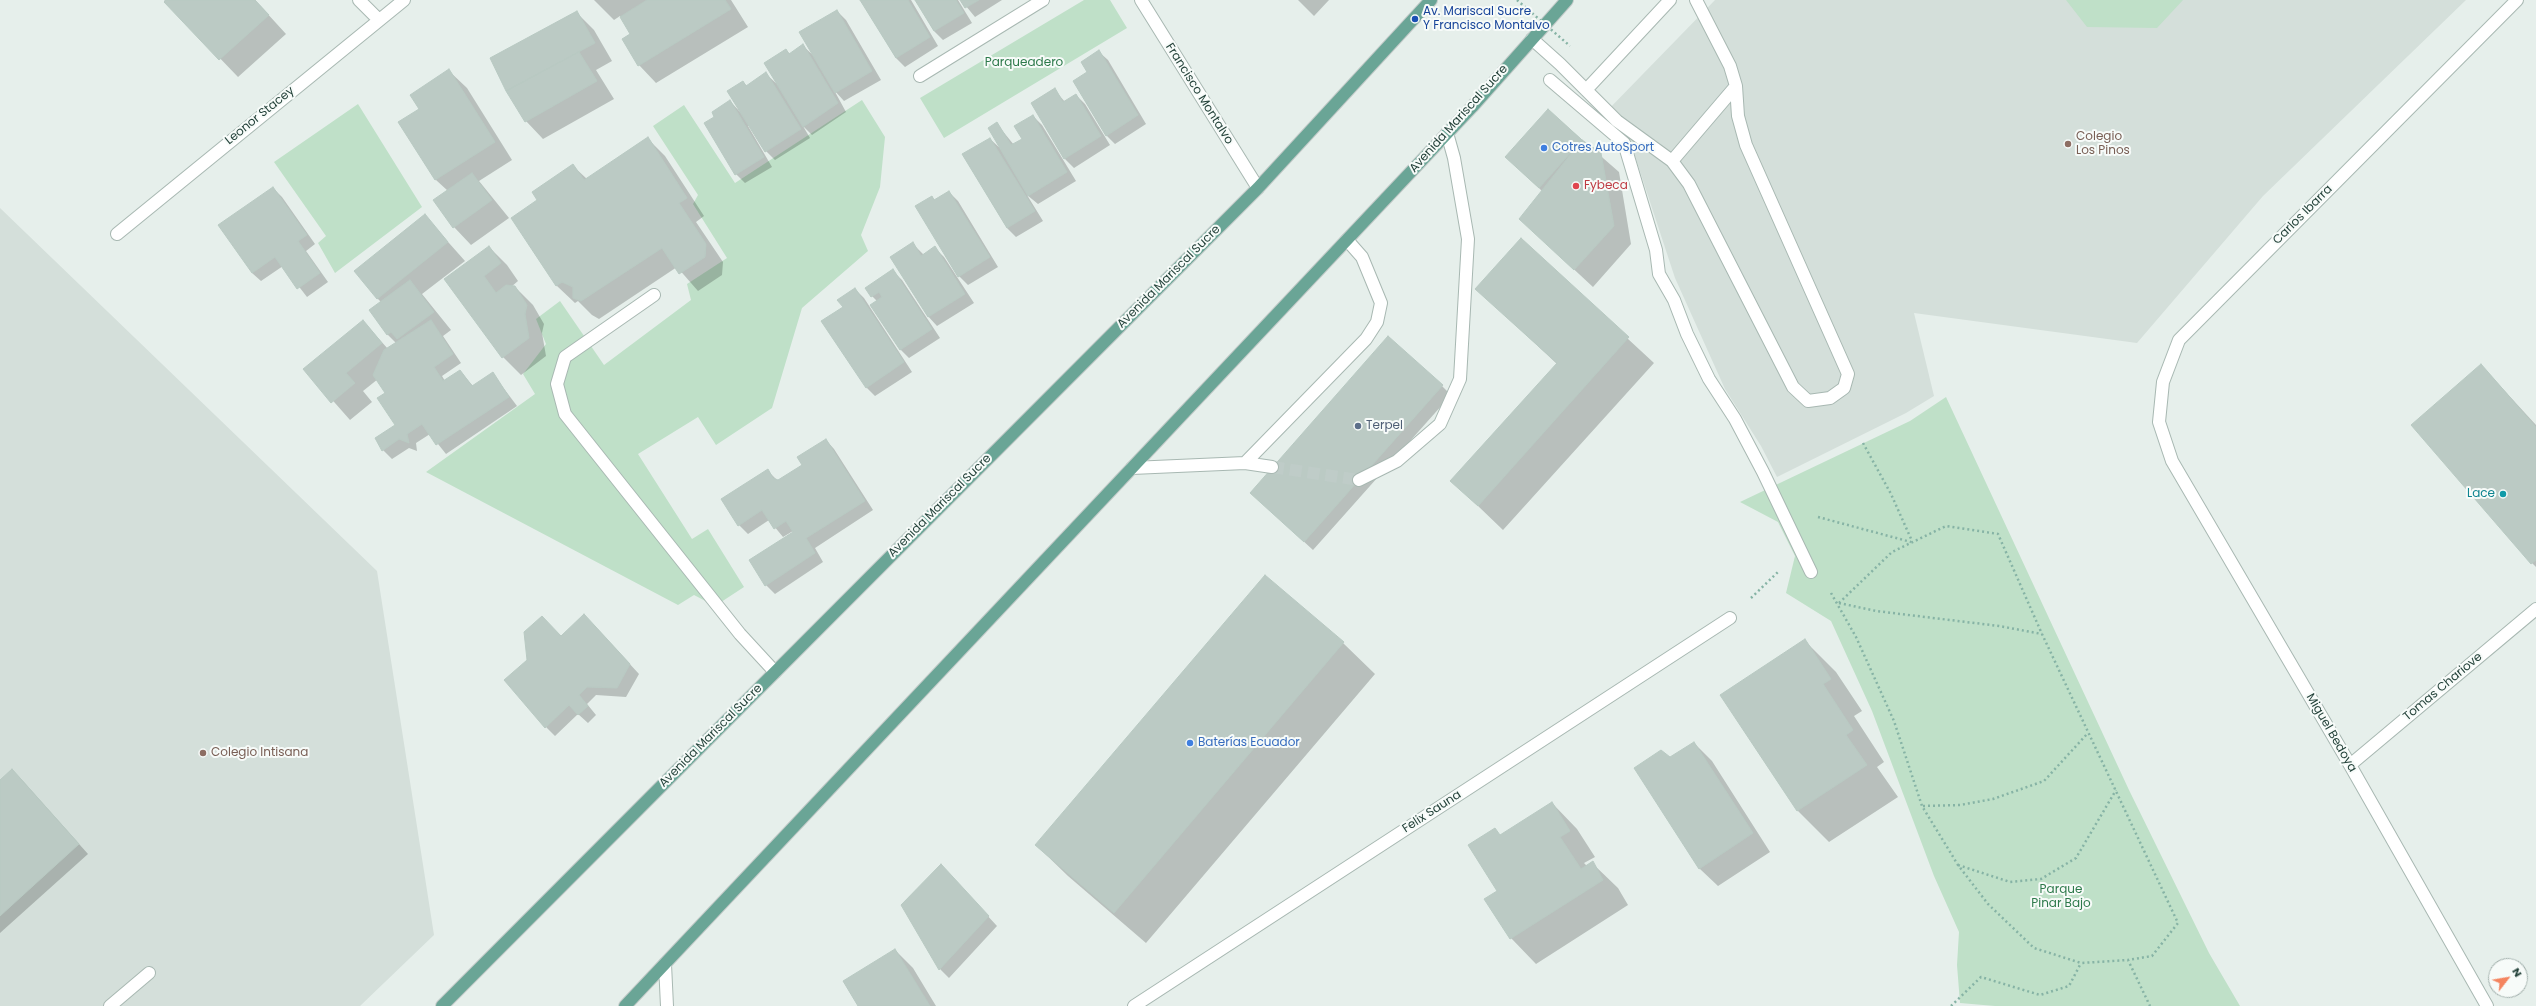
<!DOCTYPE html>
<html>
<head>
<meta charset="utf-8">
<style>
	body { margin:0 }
	#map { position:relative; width:2536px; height:1006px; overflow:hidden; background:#e6efeb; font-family:Poppins,sans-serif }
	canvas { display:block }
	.north { position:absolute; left:2488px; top:958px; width:40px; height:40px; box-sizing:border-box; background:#f7fbf9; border:1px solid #a3b1ad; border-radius:50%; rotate:59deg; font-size:11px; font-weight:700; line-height:16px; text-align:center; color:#24423a }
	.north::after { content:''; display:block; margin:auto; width:14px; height:18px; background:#f4845f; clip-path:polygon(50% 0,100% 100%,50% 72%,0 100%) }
</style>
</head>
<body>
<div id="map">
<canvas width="2536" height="1006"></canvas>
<div class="north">N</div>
</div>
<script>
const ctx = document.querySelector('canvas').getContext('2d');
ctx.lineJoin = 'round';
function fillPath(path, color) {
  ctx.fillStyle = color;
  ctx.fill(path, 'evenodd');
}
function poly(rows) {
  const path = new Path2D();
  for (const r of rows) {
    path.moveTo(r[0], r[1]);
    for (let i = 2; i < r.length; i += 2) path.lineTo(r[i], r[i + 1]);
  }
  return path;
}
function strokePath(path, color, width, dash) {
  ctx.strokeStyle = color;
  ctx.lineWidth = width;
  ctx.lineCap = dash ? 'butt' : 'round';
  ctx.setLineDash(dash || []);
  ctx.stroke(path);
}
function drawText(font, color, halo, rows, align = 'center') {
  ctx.font = font + ' Poppins,sans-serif';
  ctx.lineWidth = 4;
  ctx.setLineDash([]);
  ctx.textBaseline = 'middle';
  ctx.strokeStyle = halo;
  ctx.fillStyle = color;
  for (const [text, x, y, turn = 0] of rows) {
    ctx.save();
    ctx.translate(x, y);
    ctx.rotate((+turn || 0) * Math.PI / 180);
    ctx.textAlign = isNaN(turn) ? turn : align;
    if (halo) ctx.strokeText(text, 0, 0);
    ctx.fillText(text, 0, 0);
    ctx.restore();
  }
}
fillPath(poly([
	[1715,0,2466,0,2263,196,2137,343,1914,313,1934,396,1906,413,1777,477,1761,446,1725,389,1675,278,1629,138,1604,114],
	[0,208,377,571,434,935,360,1006,0,1006]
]), '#d4dfda');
fillPath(poly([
	[1084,0,1110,0,1127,28,944,138,920,98],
	[2066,0,2183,0,2157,28,2087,27],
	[862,100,885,137,880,187,861,235,868,251,802,308,772,408,716,445,698,417,638,454,692,539,708,529,744,587,715,606,694,595,678,605,426,472,535,394,523,374,546,344,536,319,560,301,604,365,691,300,687,284,727,258,693,204,698,195,653,126,684,105,735,183],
	[358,104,422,207,335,273,318,243,326,236,274,162],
	[1946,397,2129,790,2209,953,2240,1006,1995,1006,1960,1003,1957,965,1959,932,1934,876,1872,711,1831,621,1786,593,1795,556,1778,522,1740,502,1910,421]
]), '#bfe0c8');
fillPath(poly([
	[164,0,255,0,286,34,238,77],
	[594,0,731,0,748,27,656,83,639,65,632,35,620,16,614,20],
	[861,0,911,0,938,46,905,67,896,58],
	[916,0,958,0,972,23,943,40,934,31],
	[961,0,1002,0,975,17],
	[1298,0,1329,0,1314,16],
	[837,11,846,20,881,80,844,101,834,90,846,112,812,135,803,126,810,138,775,160,766,151,750,125,748,126,772,167,745,183,736,174,715,118,730,101,741,113,743,82,747,86,766,74,778,85,786,50,790,54,803,46,814,56],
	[576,12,594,30,612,61,596,70,614,99,543,139,526,121,491,58],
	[1099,52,1108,60,1146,124,1115,144,1106,135],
	[449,71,467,88,512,160,479,181,509,218,471,245,454,227,448,191,436,180,400,122,420,109],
	[1054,89,1065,102,1076,95,1085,104,1110,145,1074,168,1065,159,1032,103],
	[1548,110,1619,172,1631,244,1593,287,1538,236,1542,191,1506,157],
	[1033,116,1042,125,1076,181,1038,204,1027,195,1043,221,1016,237,1007,228,963,155,990,139,1001,149,997,124,1014,145,1023,139],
	[647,138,665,156,704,216,696,222,723,262,722,275,698,291,677,267,599,319,592,315,578,301,575,303,557,286,512,218,539,200,573,166,587,179],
	[273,188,282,197,315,244,306,251,328,282,307,297,283,266,261,281,252,273],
	[949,192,958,201,998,267,968,285,959,276,932,197,935,200],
	[425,216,465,261,422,294,451,330,443,336,461,363,442,376,445,381,460,371,473,386,493,374,517,406,446,454,430,434,416,443,417,451,409,448,392,459,383,450,396,426,386,393,378,379,363,391,372,402,350,420,305,369,363,321,388,349,396,343,388,335,381,302,377,298],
	[1521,240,1654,363,1503,530,1452,481,1557,364,1477,289],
	[913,244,924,255,935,248,944,257,974,303,937,326,926,314],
	[489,247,507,265,518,281,511,287,515,287,533,305,544,324,542,333,546,356,521,375,503,357,446,279],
	[893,271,902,280,940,338,909,358,900,349,877,301,872,296],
	[855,289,864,298,912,372,875,396,866,387,844,307],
	[2481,365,2536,425,2536,567,2532,563],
	[1442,386,1451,395,1313,550,1251,493],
	[826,440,834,449,873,510,815,548,823,562,775,594,766,585,794,533,793,531,783,537,769,520,748,534,739,525,768,471,778,481,803,465],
	[1265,576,1343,643,1375,674,1146,943,1068,876,1036,845],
	[593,624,639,674,626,697,596,695,587,704,596,715,588,723,578,714,555,736,546,727],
	[1805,641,1836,672,1862,711,1854,716,1884,762,1877,767,1898,797,1829,842,1798,811,1722,695],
	[1694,743,1712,761,1770,852,1718,886,1700,869,1636,769,1670,758],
	[21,779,88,854,0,933,0,781],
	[1552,803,1577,829,1595,857,1584,863,1587,866,1592,863,1618,888,1628,905,1536,964,1511,938,1498,891,1501,836],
	[949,874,997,926,949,978,940,969,902,905],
	[895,950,913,968,936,1006,859,1006]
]), '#0003');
const building = poly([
	[166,0,255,0,269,15,219,60,164,2,166,0],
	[647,0,725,0,731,9,638,66,622,39,630,34,620,17,647,0],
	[860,0,908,0,930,37,896,58,860,0],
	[915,0,956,0,964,13,934,31,915,0],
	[960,0,979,0,965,8,960,0],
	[837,10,872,71,835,93,799,32,837,10],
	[577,11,595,43,506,91,490,58,577,11],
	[803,44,838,103,803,127,764,63,786,49,789,54,803,44],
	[1099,50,1138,115,1106,136,1073,81,1087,72,1081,62,1099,50],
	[579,52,597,81,525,122,506,91,579,52],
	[449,69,495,142,435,180,398,122,419,109,410,95,449,69],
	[766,72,801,129,765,152,727,91,743,81,746,86,766,72],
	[1055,88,1063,102,1076,94,1101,136,1064,159,1031,103,1055,88],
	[730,100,764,157,735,175,704,123,714,117,712,112,730,100],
	[1548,109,1582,140,1539,188,1505,157,1548,109],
	[1033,115,1067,172,1028,196,988,128,997,122,1011,145,1022,139,1014,126,1033,115],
	[648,137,687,198,679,203,706,244,705,257,679,274,662,248,581,301,573,298,573,287,562,282,556,286,511,218,537,200,532,192,573,164,584,180,648,137],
	[990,138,1035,211,1007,228,962,154,990,138],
	[1582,140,1601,153,1614,226,1574,270,1519,219,1582,140],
	[472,173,492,200,453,228,433,200,472,173],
	[273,187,307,235,298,241,320,273,297,289,275,257,252,273,218,225,273,187],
	[949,191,990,257,958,277,915,206,932,196,934,200,949,191],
	[425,214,448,242,377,299,354,271,425,214],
	[1521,238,1629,337,1478,506,1450,481,1557,363,1475,289,1521,238],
	[913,242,921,256,935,246,965,294,928,317,890,257,913,242],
	[489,246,501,263,484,276,496,293,506,285,515,286,527,305,525,314,529,338,502,358,444,279,489,246],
	[893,269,932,329,900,350,870,305,882,297,879,292,871,297,865,288,893,269],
	[410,280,434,312,397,339,391,332,387,335,369,310,410,280],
	[855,288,904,362,866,388,821,321,843,307,837,300,855,288],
	[363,320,382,343,346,373,355,383,331,403,303,369,363,320],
	[431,320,453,354,434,367,443,381,460,370,472,386,493,372,509,397,436,445,422,424,407,434,409,443,399,439,382,451,375,438,395,425,377,398,385,393,373,375,384,350,431,320],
	[1388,336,1443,385,1304,542,1250,493,1388,336],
	[2481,364,2536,427,2536,560,2531,564,2411,425,2481,364],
	[826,439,865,501,806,538,815,553,765,586,749,560,793,532,786,521,774,529,762,510,738,526,721,499,768,469,773,478,778,480,802,465,797,457,826,439],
	[1265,575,1344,642,1114,913,1035,845,1265,575],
	[584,614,630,664,617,688,587,687,579,695,588,706,578,715,569,705,545,728,504,680,527,660,524,632,542,616,561,636,584,614],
	[1805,639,1831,679,1823,684,1853,730,1846,735,1867,765,1797,811,1720,695,1805,639],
	[1694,742,1753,833,1699,869,1634,768,1661,750,1670,757,1694,742],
	[12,769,79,844,0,916,0,780,12,769],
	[1552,802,1570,831,1560,837,1581,869,1593,861,1603,880,1510,939,1484,899,1497,891,1468,845,1495,828,1500,835,1552,802],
	[941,864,989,916,939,970,901,905,941,864],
	[895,949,930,1006,858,1006,843,981,895,949]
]);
fillPath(building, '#bbcac4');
strokePath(building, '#b8c9c2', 1);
strokePath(poly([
	[1272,467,1359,480]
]), '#bfccc8', 12, [12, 6]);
const minor = poly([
	[359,0,378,19],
	[1141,0,1258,188],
	[1532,39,1560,64,1617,121,1672,161,1689,184,1793,387,1808,401,1830,398,1844,388,1848,374,1746,145,1738,116,1736,86,1730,66,1696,0],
	[920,76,1043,0],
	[1550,80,1624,143,1656,250,1659,274,1674,300,1687,334,1709,379,1735,419,1763,472,1811,572],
	[1586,90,1670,0],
	[1672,161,1736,86],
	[117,234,404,0],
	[654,295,565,357,557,384,565,414,740,634,775,672],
	[1245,463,1272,467],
	[1132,468,1245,463,1366,339,1377,322,1381,303,1362,257,1347,240],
	[1359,480,1397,461,1440,424,1460,379,1468,239,1454,158,1447,133],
	[2350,765,2536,609],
	[665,964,667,1006],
	[110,1006,149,973],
	[1134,1006,1730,618],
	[2487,1006,2350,765,2172,461,2159,422,2163,382,2179,340,2517,0]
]);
const major = poly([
	[442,1006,1258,188,1431,0],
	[625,1006,1472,107,1567,0]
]);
strokePath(minor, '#a8b8b2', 14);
strokePath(major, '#c2cac8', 14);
strokePath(poly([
	[1863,443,1891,494,1912,541],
	[1818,517,1911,542],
	[1831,593,1856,637,1894,721,1922,806,1958,865,1988,904,2034,948,2081,963,2128,960,2150,1006],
	[1751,598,1778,572],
	[1839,603,1892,552,1946,526,1998,534,2042,634,2178,923,2152,956,2128,960],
	[1839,603,1876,611,1999,626,2042,634],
	[1923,806,1960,805,1993,799,2044,781,2088,733],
	[1958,865,2010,882,2041,879,2076,858,2116,790],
	[1951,1006,1981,977,2040,995,2069,986,2081,963]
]), '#86b3a5', 2.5, [2, 3]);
strokePath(minor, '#fff', 12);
strokePath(major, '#6aa596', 12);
strokePath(poly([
	[1517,0,1570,46]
]), '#86b3a5', 2.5, [2, 3]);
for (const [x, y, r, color] of [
	[1415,19,4,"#1a4fb4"],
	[2068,144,4,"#8d6e63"],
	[1544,148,4,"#3f7fe0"],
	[1576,186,4,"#e0444e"],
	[1358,426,4,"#5c6f8a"],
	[2503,494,4,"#0f9aa8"],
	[1190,743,4,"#3f7fe0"],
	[203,753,4,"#8d6e63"]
]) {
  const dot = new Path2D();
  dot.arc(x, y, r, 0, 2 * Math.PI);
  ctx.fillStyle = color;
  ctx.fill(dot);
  strokePath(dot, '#f7fbf9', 1.5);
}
drawText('12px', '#164399', '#f7fbf9', [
	["Av. Mariscal Sucre",1423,12],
	["Y Francisco Montalvo",1423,26]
], 'left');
drawText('12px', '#2d7a4b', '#f7fbf9', [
	["Parqueadero",1024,63],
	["Parque",2061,890],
	["Pinar Bajo",2061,904]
]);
drawText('12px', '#24423a', '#f7fbf9', [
	["Francisco Montalvo",1199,94,58],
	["Leonor Stacey",260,116,-39],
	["Avenida Mariscal Sucre",1459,119,-48],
	["Carlos Ibarra",2303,215,-45],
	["Avenida Mariscal Sucre",1169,277,-45],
	["Avenida Mariscal Sucre",940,506,-45],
	["Tomas Chariove",2443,687,-40],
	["Miguel Bedoya",2331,733,60],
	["Avenida Mariscal Sucre",711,736,-45],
	["Felix Sauna",1432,812,-33]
]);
drawText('12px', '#785e54', '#f7fbf9', [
	["Colegio",2076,137],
	["Los Pinos",2076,151],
	["Colegio Intisana",211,753]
], 'left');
drawText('12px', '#366cbe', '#f7fbf9', [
	["Cotres AutoSport",1552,148],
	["Baterías Ecuador",1198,743]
], 'left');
drawText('12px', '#be3a42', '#f7fbf9', [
	["Fybeca",1584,186]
], 'left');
drawText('12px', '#4e5e75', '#f7fbf9', [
	["Terpel",1366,426]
], 'left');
drawText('12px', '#0d838f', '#f7fbf9', [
	["Lace",2495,494]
], 'right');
</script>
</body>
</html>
